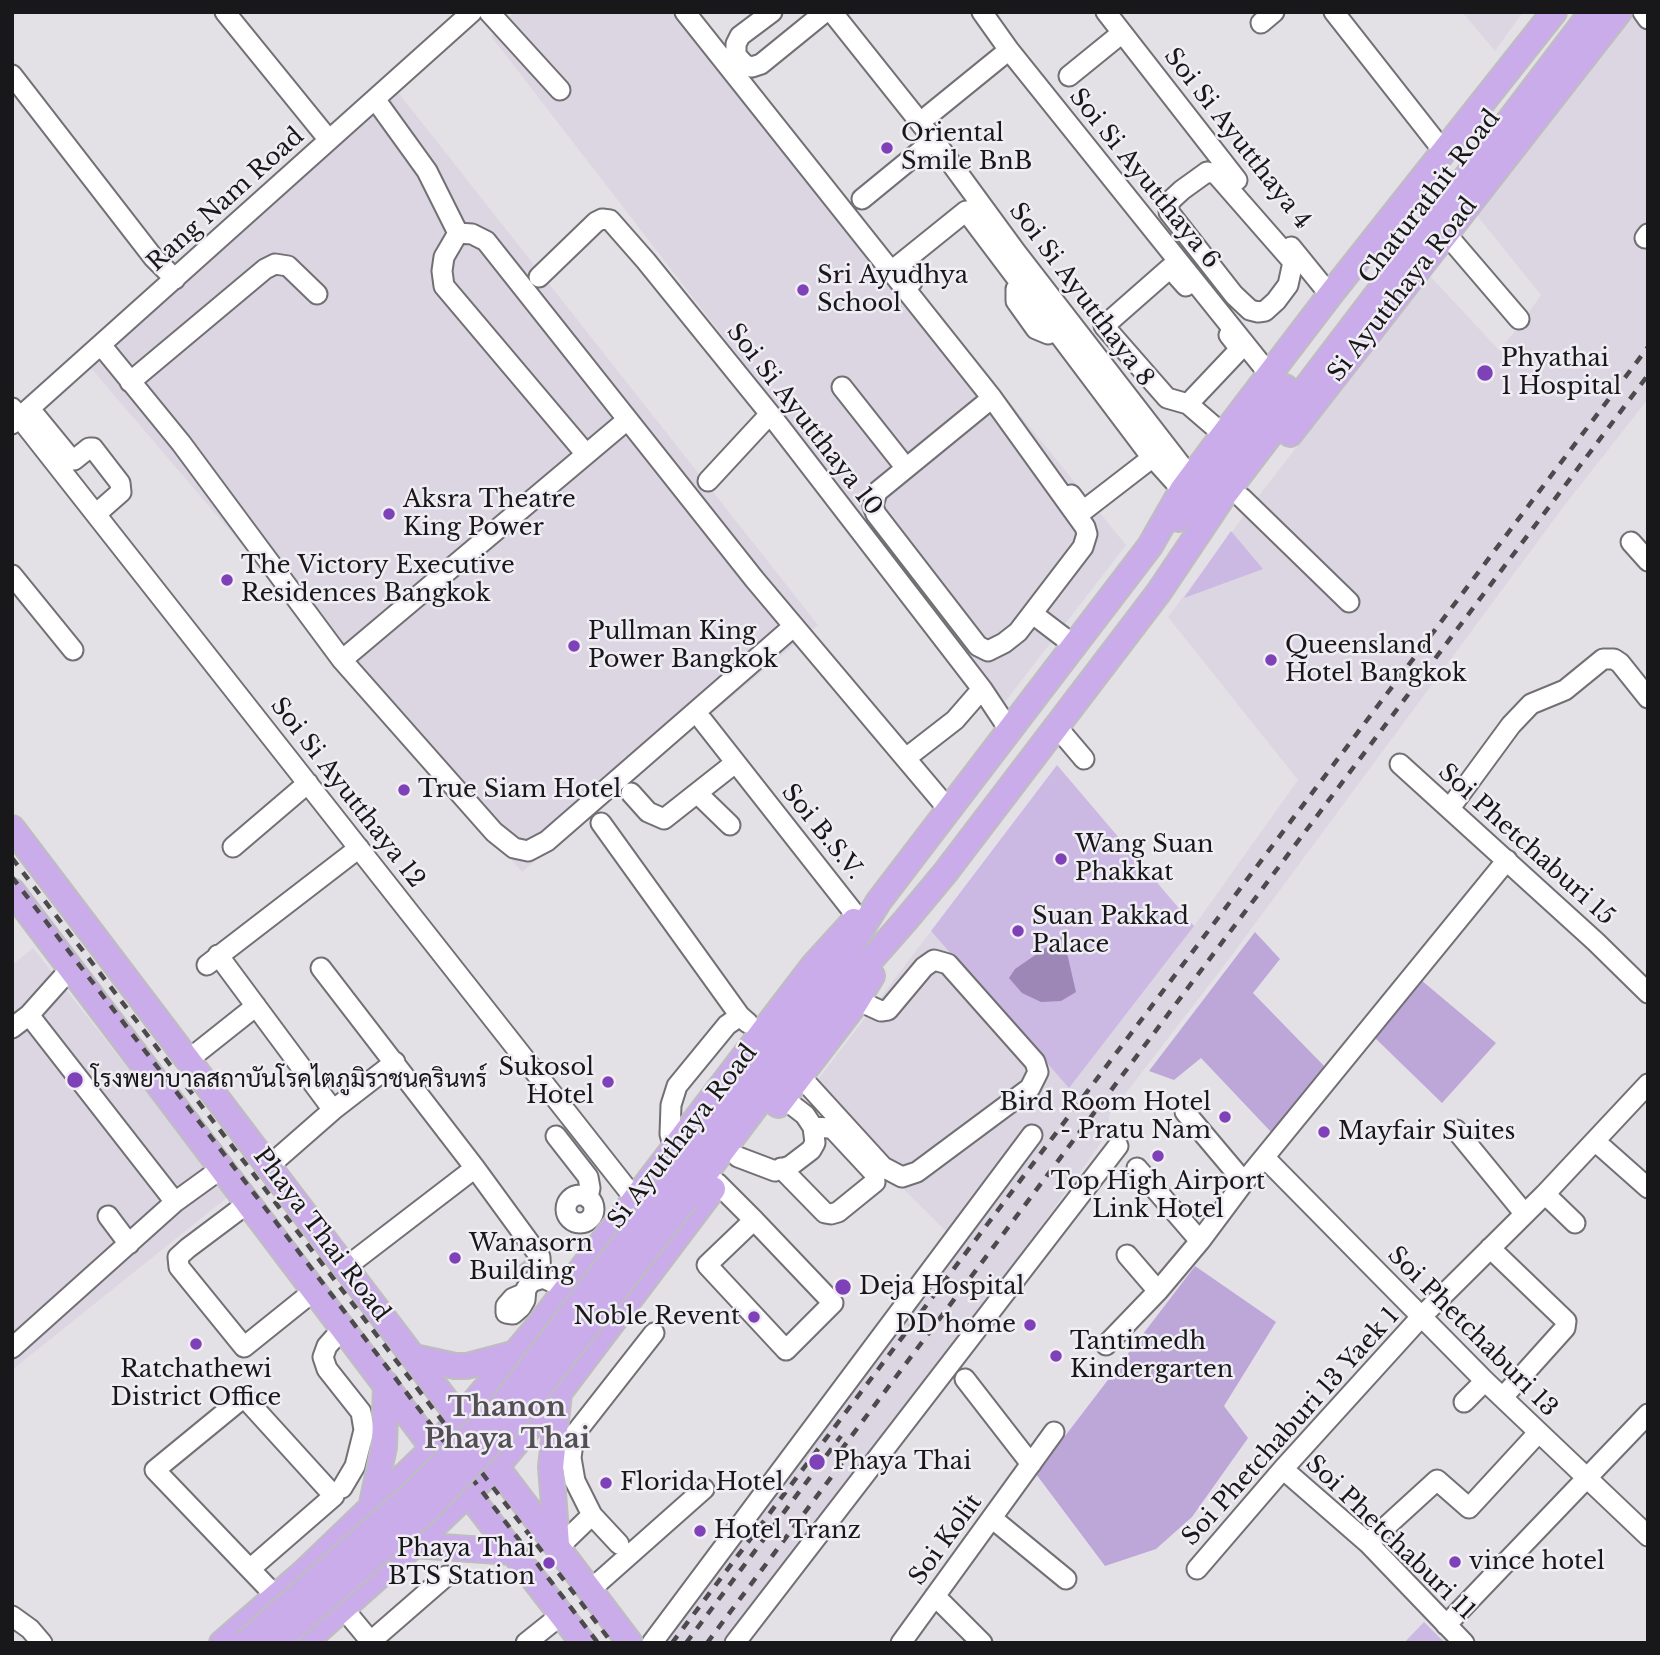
<!DOCTYPE html>
<html>
<head>
<meta charset="utf-8">
<style>
	body { margin:0 }
	#map { position:relative; width:1660px; height:1655px; overflow:hidden; background:#e3e1e6; font-family:"Libre Baskerville",serif }
	canvas { display:block }
	.frame { position:absolute; inset:0; border:14px solid #181719; pointer-events:none }
</style>
</head>
<body>
<div id="map">
<canvas width="1660" height="1655"></canvas>
<div class="frame"></div>
</div>
<script>
const ctx = document.querySelector('canvas').getContext('2d');
ctx.lineJoin = 'round';
function fillPath(path, color) {
  ctx.fillStyle = color;
  ctx.fill(path, 'evenodd');
}
function poly(rows) {
  const path = new Path2D();
  for (const r of rows) {
    if (r.length === 3) {
      path.moveTo(r[0] + r[2], r[1]);
      path.arc(r[0], r[1], r[2], 0, 2 * Math.PI);
      continue;
    }
    path.moveTo(r[0], r[1]);
    for (let i = 2; i < r.length; i += 2) path.lineTo(r[i], r[i + 1]);
  }
  return path;
}
function strokePath(path, color, width, dash) {
  ctx.strokeStyle = color;
  ctx.lineWidth = width;
  ctx.lineCap = dash ? 'butt' : 'round';
  ctx.setLineDash(dash || []);
  ctx.stroke(path);
}
function drawText(font, color, halo, rows, align = 'center') {
  ctx.font = font + ' "Libre Baskerville",Sarabun,serif';
  ctx.lineWidth = 5;
  ctx.setLineDash([]);
  ctx.textBaseline = 'middle';
  ctx.strokeStyle = halo;
  ctx.fillStyle = color;
  for (const [text, x, y, turn = 0] of rows) {
    ctx.save();
    ctx.translate(x, y);
    ctx.rotate((+turn || 0) * Math.PI / 180);
    ctx.textAlign = isNaN(turn) ? turn : align;
    if (halo) ctx.strokeText(text, 0, 0);
    ctx.fillText(text, 0, 0);
    ctx.restore();
  }
}
fillPath(poly([
	[514,12,691,12,1126,545,1005,702,491,36],
	[1462,12,1523,12,1495,51],
	[1631,12,1648,12,1648,399,1564,506,1226,963,1109,1115,1108,1133,975,1318,726,1643,656,1643,955,1240,807,1094,931,931,1069,1087,1194,926,1298,780,1168,617,1267,485,1430,276,1499,350,1517,329,1541,295,1475,213],
	[397,91,818,625,522,872,90,367],
	[33,948,229,1196,12,1370,12,965]
]), '#dcd6e3');
fillPath(poly([
	[1231,531,1263,569,1184,598],
	[1057,765,1194,926,1069,1088,931,931],
	[1424,1622,1445,1643,1404,1643]
]), '#cbb8e3');
fillPath(poly([
	[1255,932,1280,959,1253,993,1325,1067,1272,1133,1201,1058,1174,1080,1149,1071],
	[1421,980,1496,1043,1442,1103,1373,1036],
	[1195,1266,1276,1322,1224,1406,1248,1438,1192,1517,1156,1549,1105,1566,1036,1474]
]), '#bda7d8');
fillPath(poly([
	[1063,936,1076,992,1061,1001,1041,1002,1022,993,1009,978,1015,969]
]), '#9c87b6');
strokePath(poly([
	[525,1260,541,1278]
]), '#bab9bd', 19, [19, 10]);
const minor = poly([
	[225,12,329,140],
	[489,12,560,90],
	[685,12,992,398,1085,527,1087,534,1083,547,1018,632,1004,643,988,651,978,646,876,514,873,506,877,492,992,398],
	[772,12,740,36,736,44,736,55,745,65,752,67,761,64,825,12],
	[832,12,934,140,1016,252,1191,478],
	[982,12,1009,50,1269,374],
	[1106,12,1237,180],
	[1334,12,1444,152],
	[1643,12,1648,19],
	[1261,23,1274,12],
	[12,75,153,257,175,279],
	[1069,76,1122,33],
	[375,99,427,171,458,233],
	[929,115,1009,50],
	[1207,172,1216,174,1293,262,1288,285,1276,301,1265,311,1258,312,1250,310,1234,295,1169,212,1169,202,1182,190,1207,172],
	[862,199,934,140],
	[458,233,472,234,486,241,755,580,949,810],
	[458,233,444,257,442,271,444,286,586,454],
	[1447,235,1519,319],
	[1645,238,1648,234],
	[1291,247,1330,295],
	[539,277,596,222,602,219,610,220,646,261,770,414,982,689,1010,731],
	[912,282,899,265,966,211,1146,450,1182,490],
	[1021,284,1016,289,1016,301,1036,329,1048,334,1056,330],
	[1186,286,1170,268,1104,326,1167,398,1188,404,1224,435],
	[101,345,181,443,342,660,494,832,514,848,528,851,547,841,794,626],
	[130,382,265,269,275,264,288,266,317,294],
	[842,387,906,468],
	[1188,404,1240,349,1229,335],
	[12,408,635,1199],
	[30,409,71,459,74,460,89,448,93,448,120,483,121,492,96,514],
	[12,424,472,12],
	[708,481,770,414],
	[1071,495,1083,511,1153,457],
	[1242,498,1349,602],
	[1631,542,1648,561],
	[12,575,73,650],
	[1033,614,1075,646],
	[342,660,627,420],
	[703,721,858,918],
	[1056,726,1084,759],
	[906,758,955,720,982,689],
	[1400,764,1596,942,1648,993],
	[631,793,648,812,664,819,735,763],
	[697,793,730,825],
	[1450,808,1511,725,1531,704,1565,690,1603,659,1614,659,1620,663,1648,698],
	[601,823,740,1016],
	[233,847,308,783],
	[218,955,333,1110],
	[207,965,359,848],
	[321,968,475,1168,540,1257,541,1278],
	[29,1015,175,1202],
	[12,1028,29,1015,71,968],
	[188,1060,256,1006],
	[800,1076,883,1167,902,1177,917,1172,1030,1088,1038,1072,1035,1062,948,964,934,960,924,967,888,1010,881,1011,857,1000],
	[1185,1112,1244,1182],
	[1456,1130,1524,1213],
	[556,1136,588,1177,590,1188,588,1198],
	[1595,1141,1648,1188],
	[674,1149,670,1134,671,1105,677,1086,727,1025,740,1016,748,1023],
	[738,1157,775,1171,790,1166,811,1150,815,1143,813,1127,805,1115,783,1098],
	[1265,1158,1485,1381,1648,1536],
	[269,1166,333,1110,395,1062],
	[781,1168,825,1213,831,1214,838,1212,875,1182,874,1173,834,1130,829,1128,813,1127],
	[1137,1168,1200,1241],
	[717,1183,754,1220,833,1303,786,1350,707,1265,754,1220],
	[1545,1194,1575,1223],
	[580,1209,14],
	[248,1203,188,1248,178,1257,179,1267,244,1347,315,1290],
	[108,1216,129,1244],
	[1490,1248,1566,1321,1565,1328,1503,1397],
	[1127,1255,1158,1291],
	[346,1267,475,1168],
	[525,1293,513,1298,506,1306,506,1313,513,1314,521,1307,525,1300,526,1289,531,1282,543,1278,552,1282],
	[1106,1345,1158,1291,1200,1241,1244,1182,1507,860],
	[12,1348,175,1202,222,1168],
	[965,1379,1031,1464],
	[1464,1402,1485,1381],
	[1283,1469,1368,1543,1464,1643],
	[342,1488,355,1466,364,1430,361,1412,327,1369,323,1357,327,1346,343,1328],
	[993,1519,1066,1579],
	[1368,1543,1437,1480,1469,1508,1538,1433],
	[619,1544,592,1515,575,1481,571,1458,574,1435,654,1333],
	[559,1547,592,1515],
	[250,1569,334,1496,244,1397,155,1470,268,1588,276,1596],
	[1197,1569,1283,1469,1421,1317,1545,1194,1648,1084],
	[590,1590,704,1489],
	[935,1596,982,1643],
	[343,1608,372,1643],
	[12,1616,30,1629,42,1643],
	[1446,1625,1648,1414],
	[373,1643,377,1636,446,1576],
	[526,1643,561,1615],
	[652,1643,1032,1135],
	[735,1643,1118,1146],
	[901,1643,1054,1432]
]);
const major = poly([
	[1290,434,1619,12],
	[1178,519,1285,387],
	[12,828,630,1643],
	[12,891,433,1448,583,1643],
	[778,1105,853,1007,872,976],
	[667,1187,844,957,879,901,1150,546,1182,490,1217,443,1330,295,1554,12],
	[686,1199,838,997,905,921,945,873,1159,592,1222,498,1592,12],
	[414,1357,455,1366,467,1366,516,1353],
	[371,1508,384,1447,386,1384],
	[557,1544,551,1467,559,1393],
	[414,1545,512,1552],
	[222,1643,304,1572,433,1448,469,1408,538,1326,813,966,854,921],
	[304,1643,414,1545,498,1465,559,1393,713,1189]
]);
strokePath(minor, '#727075', 23);
strokePath(major, '#bebebf', 28);
strokePath(minor, '#fff', 19);
strokePath(major, '#caacea', 24);
strokePath(poly([
	[12,858,612,1643],
	[12,877,598,1643],
	[841,1450,1648,375],
	[672,1643,1648,347],
	[686,1643,841,1436],
	[707,1643,856,1444]
]), '#4c4a4d', 4.5, [9, 9]);
const majorBridge = poly([
	[245,1643,410,1496,504,1403,667,1187],
	[275,1643,425,1512,519,1414,686,1199]
]);
strokePath(majorBridge, '#bebebf', 28, []);
strokePath(majorBridge, '#caacea', 24);
for (const [x, y, r, color] of [
	[887,148,7,"#7f41b7"],
	[803,290,7,"#7f41b7"],
	[1485,373,9,"#7f41b7"],
	[389,514,7,"#7f41b7"],
	[227,580,7,"#7f41b7"],
	[574,646,7,"#7f41b7"],
	[1271,660,7,"#7f41b7"],
	[404,790,7,"#7f41b7"],
	[1061,859,7,"#7f41b7"],
	[1018,931,7,"#7f41b7"],
	[75,1080,9,"#7f41b7"],
	[608,1082,7,"#7f41b7"],
	[1225,1117,7,"#7f41b7"],
	[1324,1132,7,"#7f41b7"],
	[1158,1156,7,"#7f41b7"],
	[455,1258,7,"#7f41b7"],
	[843,1287,9,"#7f41b7"],
	[754,1317,7,"#7f41b7"],
	[1030,1325,7,"#7f41b7"],
	[196,1344,7,"#7f41b7"],
	[1056,1356,7,"#7f41b7"],
	[817,1462,9,"#7f41b7"],
	[606,1483,7,"#7f41b7"],
	[700,1531,7,"#7f41b7"],
	[1455,1562,7,"#7f41b7"],
	[549,1563,7,"#7f41b7"]
]) {
  const dot = new Path2D();
  dot.arc(x, y, r, 0, 2 * Math.PI);
  ctx.fillStyle = color;
  ctx.fill(dot);
  strokePath(dot, '#f0eef4', 2.5);
}
drawText('24px', '#181719', '#f0eef4', [
	["Oriental",901,134],
	["Smile BnB",901,162],
	["Sri Ayudhya",817,276],
	["School",817,304],
	["Phyathai",1501,359],
	["1 Hospital",1501,387],
	["Aksra Theatre",403,500],
	["King Power",403,528],
	["The Victory Executive",241,566],
	["Residences Bangkok",241,594],
	["Pullman King",588,632],
	["Power Bangkok",588,660],
	["Queensland",1285,646],
	["Hotel Bangkok",1285,674],
	["True Siam Hotel",418,790],
	["Wang Suan",1075,845],
	["Phakkat",1075,873],
	["Suan Pakkad",1032,917],
	["Palace",1032,945],
	["Sukosol",594,1068,"right"],
	["Hotel",594,1096,"right"],
	["โรงพยาบาลสถาบันโรคไตภูมิราชนครินทร์",91,1080],
	["Bird Room Hotel",1211,1103,"right"],
	["- Pratu Nam",1211,1131,"right"],
	["Mayfair Suites",1338,1132],
	["Top High Airport",1158,1182,"center"],
	["Link Hotel",1158,1210,"center"],
	["Wanasorn",469,1244],
	["Building",469,1272],
	["Deja Hospital",859,1287],
	["Noble Revent",740,1317,"right"],
	["DD home",1016,1325,"right"],
	["Tantimedh",1070,1342],
	["Kindergarten",1070,1370],
	["Ratchathewi",196,1370,"center"],
	["District Office",196,1398,"center"],
	["Phaya Thai",833,1462],
	["Florida Hotel",620,1483],
	["Hotel Tranz",714,1531],
	["Phaya Thai",535,1549,"right"],
	["BTS Station",535,1577,"right"],
	["vince hotel",1469,1562]
], 'left');
drawText('24px', '#181719', '#f0eef4', [
	["Soi Si Ayutthaya 4",1237,139,52],
	["Soi Si Ayutthaya 6",1144,179,51],
	["Chaturathit Road",1430,197,-52],
	["Rang Nam Road",226,200,-42],
	["Si Ayutthaya Road",1403,290,-52],
	["Soi Si Ayutthaya 8",1081,295,53],
	["Soi Si Ayutthaya 10",804,420,52],
	["Soi Si Ayutthaya 12",347,793,52],
	["Soi B.S.V.",822,832,51],
	["Soi Phetchaburi 15",1526,845,42],
	["Si Ayutthaya Road",683,1137,-52],
	["Phaya Thai Road",321,1235,53],
	["Soi Phetchaburi 13",1472,1332,45],
	["Soi Phetchaburi 13 Yaek 1",1291,1427,-48],
	["Soi Phetchaburi 11",1390,1538,44],
	["Soi Kolit",946,1540,-54]
]);
drawText('bold 28px', '#525054', '#f0eef4', [
	["Thanon",507,1408],
	["Phaya Thai",507,1440]
]);
</script>
</body>
</html>
